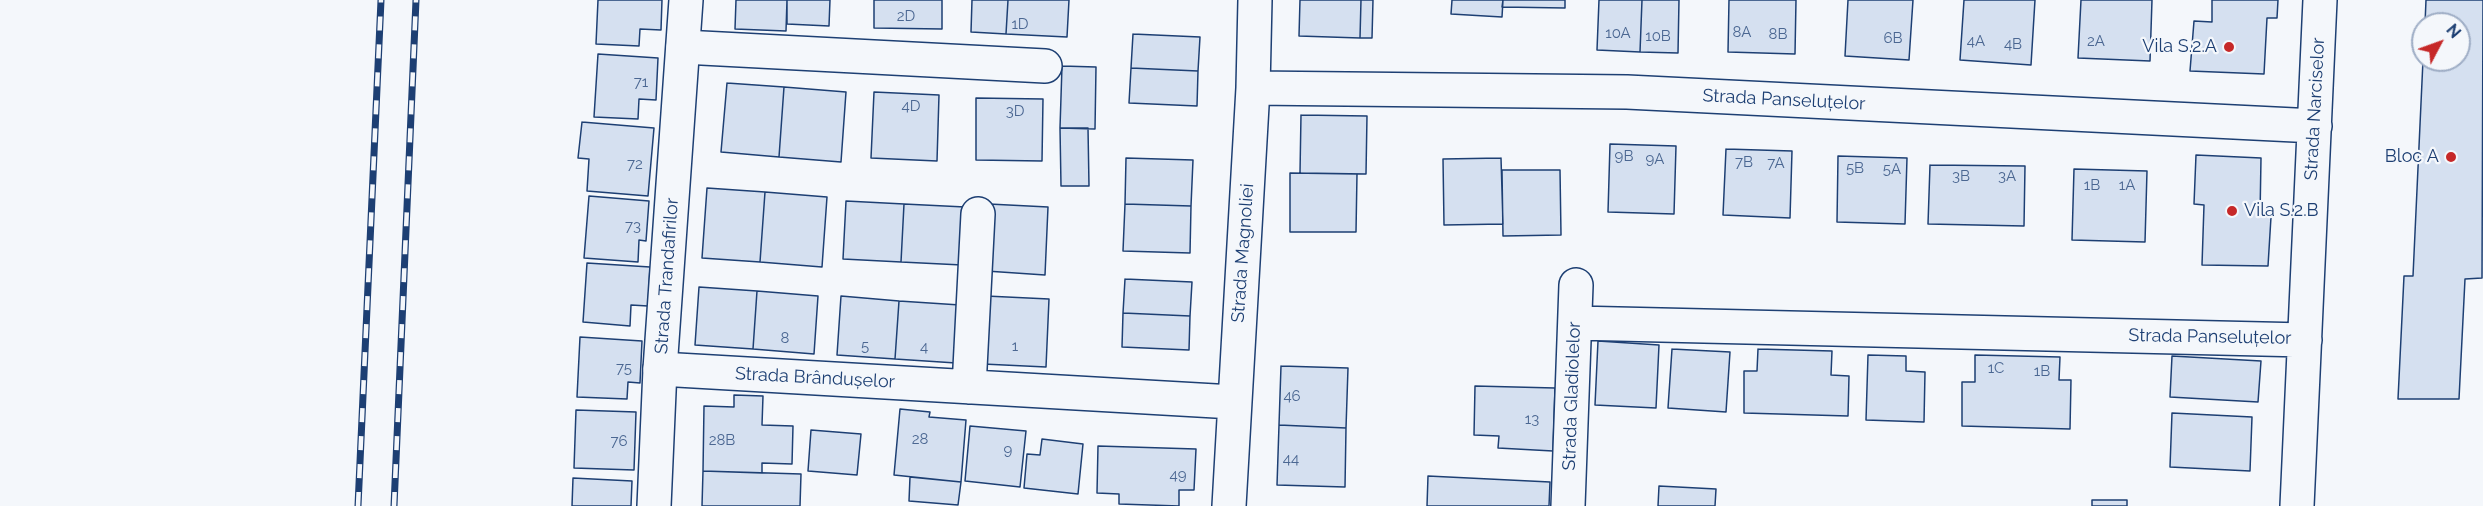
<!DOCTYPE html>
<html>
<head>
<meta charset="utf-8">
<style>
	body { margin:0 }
	#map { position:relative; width:2483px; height:506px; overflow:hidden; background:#f4f7fb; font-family:Raleway,sans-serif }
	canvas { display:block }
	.north { position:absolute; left:2411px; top:12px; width:60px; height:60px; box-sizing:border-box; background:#f4f7fb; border:2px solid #9eadc5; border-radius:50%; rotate:49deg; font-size:16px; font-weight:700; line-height:24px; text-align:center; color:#1d3f73 }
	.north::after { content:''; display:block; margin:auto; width:21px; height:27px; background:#c62828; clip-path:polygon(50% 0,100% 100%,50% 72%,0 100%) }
</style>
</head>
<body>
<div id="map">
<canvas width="2483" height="506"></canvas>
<div class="north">N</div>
</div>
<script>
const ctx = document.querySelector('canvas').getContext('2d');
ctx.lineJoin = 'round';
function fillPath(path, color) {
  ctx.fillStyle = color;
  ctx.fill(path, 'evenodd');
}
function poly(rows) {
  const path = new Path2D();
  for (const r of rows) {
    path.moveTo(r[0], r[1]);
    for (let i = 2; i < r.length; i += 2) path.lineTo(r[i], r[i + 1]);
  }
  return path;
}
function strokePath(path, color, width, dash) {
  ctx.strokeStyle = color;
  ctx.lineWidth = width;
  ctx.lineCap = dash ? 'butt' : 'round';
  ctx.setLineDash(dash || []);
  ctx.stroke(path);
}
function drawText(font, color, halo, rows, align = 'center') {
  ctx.font = font + ' Raleway,sans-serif';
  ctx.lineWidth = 4.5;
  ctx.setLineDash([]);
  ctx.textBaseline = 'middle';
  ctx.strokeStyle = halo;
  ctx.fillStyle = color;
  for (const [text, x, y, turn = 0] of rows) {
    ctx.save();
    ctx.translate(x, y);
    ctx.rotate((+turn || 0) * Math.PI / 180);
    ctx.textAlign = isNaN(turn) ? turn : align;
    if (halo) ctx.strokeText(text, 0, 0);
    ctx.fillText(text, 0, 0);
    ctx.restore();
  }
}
const building = poly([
	[598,0,662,0,661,30,640,29,639,46,596,44,598,0],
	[736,0,787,0,786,31,735,29,736,0],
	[787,0,830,0,829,26,787,24,787,0],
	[874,0,942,0,942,29,874,28,874,0],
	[972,0,1008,0,1006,34,971,32,972,0],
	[1008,0,1069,0,1067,37,1006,34,1008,0],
	[1300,0,1361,0,1360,38,1299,36,1300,0],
	[1361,0,1373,0,1372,38,1360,38,1361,0],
	[1452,0,1503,0,1502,17,1451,14,1452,0],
	[1503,0,1565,0,1565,8,1502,7,1503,0],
	[1599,0,1642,0,1640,52,1597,50,1599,0],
	[1642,0,1679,0,1678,53,1640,52,1642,0],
	[1729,0,1796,0,1795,54,1728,52,1729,0],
	[1848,0,1913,0,1909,60,1845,56,1848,0],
	[1964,0,2035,0,2031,65,1960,60,1964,0],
	[2081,0,2152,0,2150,61,2078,58,2081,0],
	[2212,0,2278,0,2277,18,2267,18,2264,74,2190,71,2194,21,2212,22,2212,0],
	[2426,0,2483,0,2482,278,2465,279,2459,399,2398,399,2404,276,2413,276,2423,60,2459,60,2459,24,2425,24,2426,0],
	[1133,34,1200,37,1198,71,1131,68,1133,34],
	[598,54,658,58,656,100,639,99,638,119,594,117,598,54],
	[1062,66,1096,67,1095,129,1060,128,1062,66],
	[1131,68,1198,71,1197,106,1129,103,1131,68],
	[727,83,784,87,779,157,721,152,727,83],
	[784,87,846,92,841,162,779,157,784,87],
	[874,92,939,95,937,161,871,158,874,92],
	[976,98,1043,99,1042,161,976,160,976,98],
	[1301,115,1367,116,1366,174,1300,173,1301,115],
	[582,122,654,128,648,196,587,191,589,159,578,158,582,122],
	[1060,128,1088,128,1089,186,1061,186,1060,128],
	[1610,144,1676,146,1674,214,1608,212,1610,144],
	[1726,149,1792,151,1790,218,1723,215,1726,149],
	[2196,155,2261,158,2260,216,2271,217,2268,266,2202,265,2204,205,2194,204,2196,155],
	[1838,156,1907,158,1905,224,1837,222,1838,156],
	[1126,158,1193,160,1191,206,1125,204,1126,158],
	[1501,158,1503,224,1444,225,1443,159,1501,158],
	[1930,165,2025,166,2024,226,1928,224,1930,165],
	[2074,169,2147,171,2145,242,2072,240,2074,169],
	[1502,170,1560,170,1561,235,1503,236,1502,170],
	[1290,173,1357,174,1356,232,1290,232,1290,173],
	[707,188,765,192,760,262,702,258,707,188],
	[765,192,827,197,822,267,760,262,765,192],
	[589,196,649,201,646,241,639,240,638,262,584,258,589,196],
	[846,201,904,204,901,262,843,259,846,201],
	[904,204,965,207,962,265,901,262,904,204],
	[989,204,1048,207,1045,275,986,271,989,204],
	[1125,204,1191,206,1190,253,1123,251,1125,204],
	[587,263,650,267,648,306,631,305,630,326,583,322,587,263],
	[1125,279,1192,282,1190,316,1123,313,1125,279],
	[699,287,757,291,753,349,695,345,699,287],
	[757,291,818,296,814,354,753,349,757,291],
	[841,296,899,301,895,359,837,355,841,296],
	[986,296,1049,299,1046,367,983,364,986,296],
	[899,301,960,305,956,363,895,359,899,301],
	[1123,313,1190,316,1189,350,1122,347,1123,313],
	[580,337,642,341,640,383,628,382,627,399,577,397,580,337],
	[1598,341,1659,345,1656,408,1595,405,1598,341],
	[1672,349,1730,352,1726,412,1668,408,1672,349],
	[1758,349,1832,351,1831,375,1849,376,1848,416,1744,413,1744,371,1757,371,1758,349],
	[1868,355,1906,356,1906,371,1925,372,1924,422,1866,420,1868,355],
	[1975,355,2060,357,2059,380,2071,380,2070,429,1962,426,1962,382,1975,382,1975,355],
	[2172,356,2261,361,2258,402,2170,397,2172,356],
	[1281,366,1348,368,1346,428,1279,425,1281,366],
	[1475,386,1555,388,1553,451,1498,448,1499,436,1474,435,1475,386],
	[734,395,763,396,762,425,793,426,792,464,762,463,762,473,703,471,704,406,734,407,734,395],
	[900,409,930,412,929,417,966,420,961,482,894,475,900,409],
	[576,410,636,412,634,470,574,468,576,410],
	[2172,413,2252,417,2250,471,2170,467,2172,413],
	[1279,425,1346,428,1345,487,1277,485,1279,425],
	[970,426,1026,431,1020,487,965,481,970,426],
	[811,430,861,434,857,475,808,471,811,430],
	[1042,439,1083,444,1078,494,1024,488,1027,454,1040,455,1042,439],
	[1098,446,1196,449,1194,490,1179,490,1179,506,1119,504,1119,494,1097,493,1098,446],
	[703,471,801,474,800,506,702,506,703,471],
	[1428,476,1550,482,1549,506,1427,506,1428,476],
	[910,477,961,482,958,505,909,501,910,477],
	[573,478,632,481,631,506,572,506,573,478],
	[1659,486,1716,489,1715,506,1658,506,1659,486],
	[2092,500,2127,500,2127,506,2092,506,2092,500]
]);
fillPath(building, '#d5e0f0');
strokePath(building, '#1d3f73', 1.5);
const minor = poly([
	[683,47,1045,66],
	[1253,88,1627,92,2315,126],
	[1575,323,2305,340],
	[660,369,1233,402],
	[969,387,978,214],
	[1229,506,1253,88,1255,0],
	[1568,506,1576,285],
	[2297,506,2320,0]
]);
const tertiary = poly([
	[654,506,660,369,686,0]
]);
strokePath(minor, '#1d3f73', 36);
strokePath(tertiary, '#1d3f73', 36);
strokePath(minor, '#f4f7fb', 33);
strokePath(tertiary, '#f4f7fb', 33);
const rail = poly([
	[358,506,381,0],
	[394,506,416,0]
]);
strokePath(rail, '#1d3f73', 7);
strokePath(rail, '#f4f7fb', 4.5, [14]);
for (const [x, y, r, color] of [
	[2229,47,6,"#c62828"],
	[2451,157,6,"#c62828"],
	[2232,211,6,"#c62828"]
]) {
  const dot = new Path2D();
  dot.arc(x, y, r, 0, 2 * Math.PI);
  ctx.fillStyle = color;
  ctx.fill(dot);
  strokePath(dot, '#f4f7fb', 2);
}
drawText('15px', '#4b6792', null, [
	["2D",906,16],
	["1D",1020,24],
	["8A",1742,32],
	["10A",1618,33],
	["8B",1778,34],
	["10B",1658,36],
	["6B",1893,38],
	["4A",1976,41],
	["2A",2096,41],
	["4B",2013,44],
	["71",641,82],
	["4D",911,106],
	["3D",1015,111],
	["9B",1624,156],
	["9A",1655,159],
	["7B",1744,162],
	["7A",1776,163],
	["72",635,164],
	["5B",1855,168],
	["5A",1892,169],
	["3B",1961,176],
	["3A",2007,176],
	["1B",2092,185],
	["1A",2127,185],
	["73",633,226],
	["8",785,338],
	["5",865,346],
	["1",1015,346],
	["4",924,347],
	["75",624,368],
	["1C",1996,368],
	["1B",2042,371],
	["46",1292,396],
	["13",1532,419],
	["28",920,439],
	["28B",722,440],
	["76",619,441],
	["9",1008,450],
	["44",1291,459],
	["49",1178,475]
]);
drawText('18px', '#1d3f73', '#f4f7fb', [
	["Vila S.2.A",2217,47],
	["Bloc A",2439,157],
	["Vila S.2.B",2244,211,"left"]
], 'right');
drawText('18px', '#1d3f73', '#f4f7fb', [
	["Strada Panseluțelor",1784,100,3],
	["Strada Narciselor",2315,109,-87],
	["Strada Magnoliei",1243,253,-86],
	["Strada Trandafirilor",667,276,-86],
	["Strada Panseluțelor",2210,337,1],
	["Strada Brândușelor",815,378,3],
	["Strada Gladiolelor",1572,396,-88]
]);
</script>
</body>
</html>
